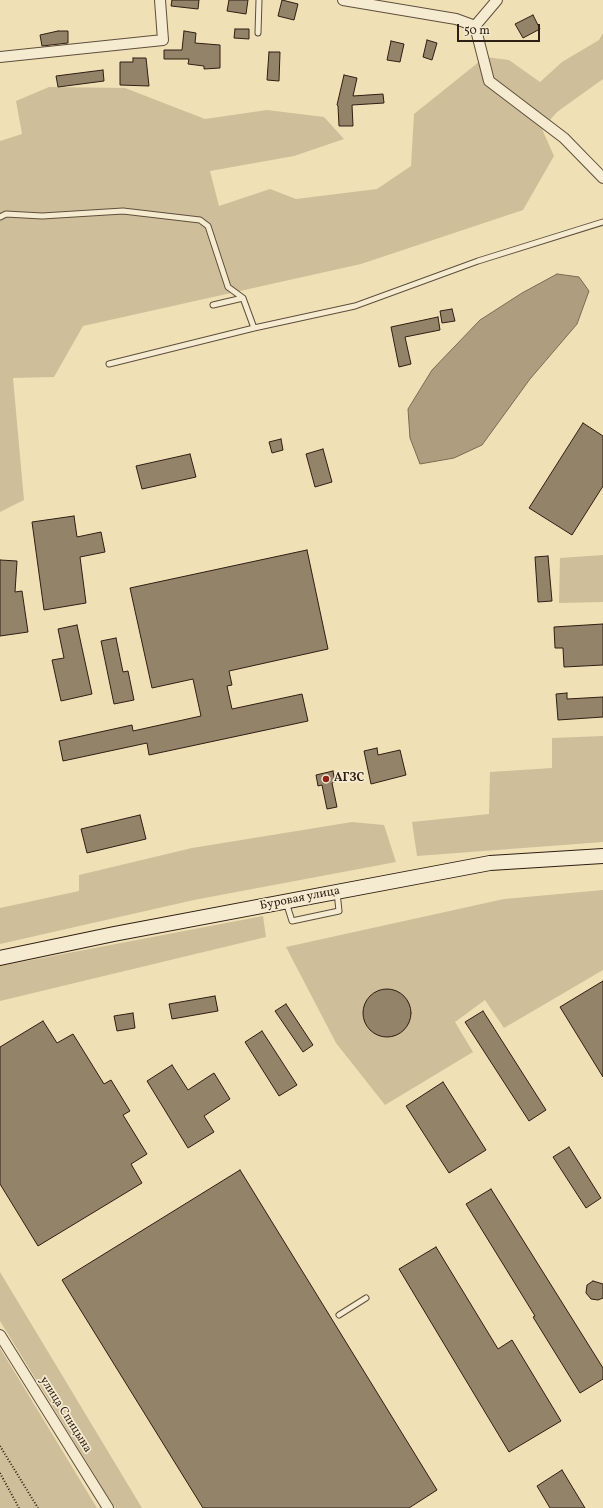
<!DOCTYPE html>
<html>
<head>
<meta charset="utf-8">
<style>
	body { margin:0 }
	#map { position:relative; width:603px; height:1508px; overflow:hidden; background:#efe0b6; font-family:Vollkorn,serif }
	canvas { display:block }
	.scale { position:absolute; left:457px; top:24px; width:83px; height:18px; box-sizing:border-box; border:2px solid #2f1e13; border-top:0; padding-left:5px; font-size:12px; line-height:14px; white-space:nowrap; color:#2f1e13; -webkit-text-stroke:3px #f5ebd0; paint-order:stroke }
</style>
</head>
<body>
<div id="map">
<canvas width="603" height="1508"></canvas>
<div class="scale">50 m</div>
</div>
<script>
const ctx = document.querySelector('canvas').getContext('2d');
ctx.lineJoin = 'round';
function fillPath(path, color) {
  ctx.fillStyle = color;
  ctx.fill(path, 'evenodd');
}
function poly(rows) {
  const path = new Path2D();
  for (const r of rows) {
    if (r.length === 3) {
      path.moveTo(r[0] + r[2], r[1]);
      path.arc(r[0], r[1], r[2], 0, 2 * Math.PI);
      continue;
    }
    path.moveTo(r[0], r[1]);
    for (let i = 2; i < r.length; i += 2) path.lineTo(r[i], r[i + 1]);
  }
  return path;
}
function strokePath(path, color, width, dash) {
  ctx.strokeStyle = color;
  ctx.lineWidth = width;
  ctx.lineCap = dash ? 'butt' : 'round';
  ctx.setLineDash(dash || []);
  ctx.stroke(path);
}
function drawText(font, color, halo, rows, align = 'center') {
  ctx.font = font + ' Vollkorn,serif';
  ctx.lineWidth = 3.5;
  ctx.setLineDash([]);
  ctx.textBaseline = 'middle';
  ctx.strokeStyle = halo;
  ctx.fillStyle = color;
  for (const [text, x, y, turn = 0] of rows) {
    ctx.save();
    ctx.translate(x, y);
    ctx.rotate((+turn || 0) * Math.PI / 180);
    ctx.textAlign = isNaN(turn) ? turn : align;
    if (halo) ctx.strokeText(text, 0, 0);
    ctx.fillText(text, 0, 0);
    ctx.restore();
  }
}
fillPath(poly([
	[603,33,603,79,557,112,542,129,554,156,523,210,361,264,83,326,54,377,13,378,24,500,0,512,0,141,22,134,16,101,49,87,125,88,205,119,267,110,324,117,344,139,294,156,210,171,219,206,270,189,296,199,377,189,411,166,414,114,485,57,509,60,540,82,562,62,599,40],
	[603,555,603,602,559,603,560,558],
	[603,736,603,842,417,856,412,822,489,814,490,772,552,768,552,738],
	[352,822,384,825,396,862,194,900,0,944,0,908,79,891,79,875,192,848],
	[603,890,603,970,504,1028,485,1000,455,1022,473,1052,385,1105,336,1043,286,947,504,899],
	[263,916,266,937,0,1001,0,966],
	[0,1272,142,1508,115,1508,0,1321],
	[0,1348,97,1508,0,1508]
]), '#cebf9a');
const water = poly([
	[557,274,579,277,589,291,577,324,530,379,482,445,454,458,420,464,410,438,408,409,432,370,480,320,522,293,557,274]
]);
fillPath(water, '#ae9e7f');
strokePath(water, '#7b6b54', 1);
const building = poly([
	[172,0,199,0,198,9,171,6,172,0],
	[229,0,248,0,246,14,227,11,229,0],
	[282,0,298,4,294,20,278,16,282,0],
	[533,15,540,29,523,38,515,24,533,15],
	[235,29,249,29,249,39,234,38,235,29],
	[58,31,68,31,68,43,42,46,40,35,58,31],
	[184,31,196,33,195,43,220,45,220,68,204,69,204,66,188,64,189,59,164,59,164,50,182,50,184,31],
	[427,40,437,43,432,60,423,57,427,40],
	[391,41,404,44,400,62,387,60,391,41],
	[269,52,280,52,279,81,267,80,269,52],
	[133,58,146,58,149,86,120,85,120,62,133,62,133,58],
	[103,70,104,81,58,87,56,76,103,70],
	[344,75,357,78,353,96,383,94,384,103,352,105,353,126,339,126,338,106,337,105,344,75],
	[452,309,455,321,442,323,440,311,452,309],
	[438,317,440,330,405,337,411,364,399,367,391,327,438,317],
	[583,423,603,436,603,486,572,535,529,508,583,423],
	[281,439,283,450,272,453,269,442,281,439],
	[323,449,332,482,315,487,306,454,323,449],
	[190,454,196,477,142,489,136,466,190,454],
	[74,516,77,537,101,532,105,552,80,557,86,603,44,610,32,522,74,516],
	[307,550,328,649,229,671,232,685,227,686,232,709,302,694,308,721,149,755,147,743,63,761,59,741,132,725,133,731,201,716,193,679,152,688,130,588,307,550],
	[548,556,552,601,538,602,535,557,548,556],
	[0,560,17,561,15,592,22,591,28,632,0,636,0,560],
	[603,624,603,665,564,667,563,648,555,648,554,627,603,624],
	[77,625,92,694,61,701,52,660,64,658,58,629,77,625],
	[116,638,123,672,128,671,134,700,114,704,101,641,116,638],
	[567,693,567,699,603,697,603,717,558,720,556,694,567,693],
	[377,748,378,755,400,750,406,775,371,784,364,751,377,748],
	[333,771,335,782,332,783,337,807,327,809,322,785,318,786,316,775,333,771],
	[140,815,146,839,87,853,81,829,140,815],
	[603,981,603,1077,560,1007,603,981],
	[387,1013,24],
	[215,996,218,1011,172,1019,169,1004,215,996],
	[286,1004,313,1045,303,1052,275,1011,286,1004],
	[483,1011,546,1110,529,1121,465,1022,483,1011],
	[133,1013,135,1028,117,1031,114,1016,133,1013],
	[43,1021,57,1043,73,1034,104,1084,111,1080,130,1111,123,1115,147,1154,131,1164,142,1183,38,1246,0,1184,0,1047,43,1021],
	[262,1031,297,1085,279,1096,245,1042,262,1031],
	[172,1065,188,1090,214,1073,230,1099,204,1116,214,1132,188,1148,147,1081,172,1065],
	[443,1082,486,1150,449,1173,406,1106,443,1082],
	[569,1147,601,1198,586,1208,553,1157,569,1147],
	[240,1170,437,1490,409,1508,203,1508,62,1280,240,1170],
	[491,1189,603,1368,603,1379,580,1393,533,1317,535,1316,466,1204,491,1189],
	[436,1247,498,1349,512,1340,561,1421,509,1452,399,1269,436,1247],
	[593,1281,603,1284,603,1298,598,1300,591,1299,586,1293,587,1285,593,1281],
	[562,1470,585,1508,550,1508,537,1486,562,1470]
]);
fillPath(building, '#938368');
strokePath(building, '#2f1e13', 1);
const service = poly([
	[258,33,259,0],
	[0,217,6,214,42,216,123,211,200,220,208,226,228,287,243,298,254,328],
	[213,305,243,298],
	[109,364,254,328,355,306,478,261,603,222],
	[286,902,292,921,339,911,337,892],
	[339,1315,366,1298]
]);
const minor = poly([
	[343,0,456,19,475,26],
	[475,26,489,81,564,138,603,178],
	[475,26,497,0],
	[0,57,163,40,160,0],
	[0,1335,108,1508]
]);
const secondary = poly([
	[0,958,114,934,490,863,603,856]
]);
strokePath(service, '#5f4e3c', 7);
strokePath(minor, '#5f4e3c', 12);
strokePath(secondary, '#2f1e13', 16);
strokePath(poly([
	[0,1446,38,1508],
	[0,1473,19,1508]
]), '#2f1e13', 2, [1, 2]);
strokePath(service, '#f5ebd0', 5);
strokePath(minor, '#f5ebd0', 10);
strokePath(secondary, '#f5ebd0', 14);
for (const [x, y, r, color] of [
	[326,779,4,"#8f2418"]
]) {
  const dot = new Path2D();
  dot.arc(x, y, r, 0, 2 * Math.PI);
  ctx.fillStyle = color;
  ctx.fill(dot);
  strokePath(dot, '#f5ebd0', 1.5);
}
drawText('bold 12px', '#2f1e13', '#f5ebd0', [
	["АГЗС",334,779]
], 'left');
drawText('12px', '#2f1e13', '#f5ebd0', [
	["Буровая улица",300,899,-11],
	["улица Спицына",65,1415,58]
]);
</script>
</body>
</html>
